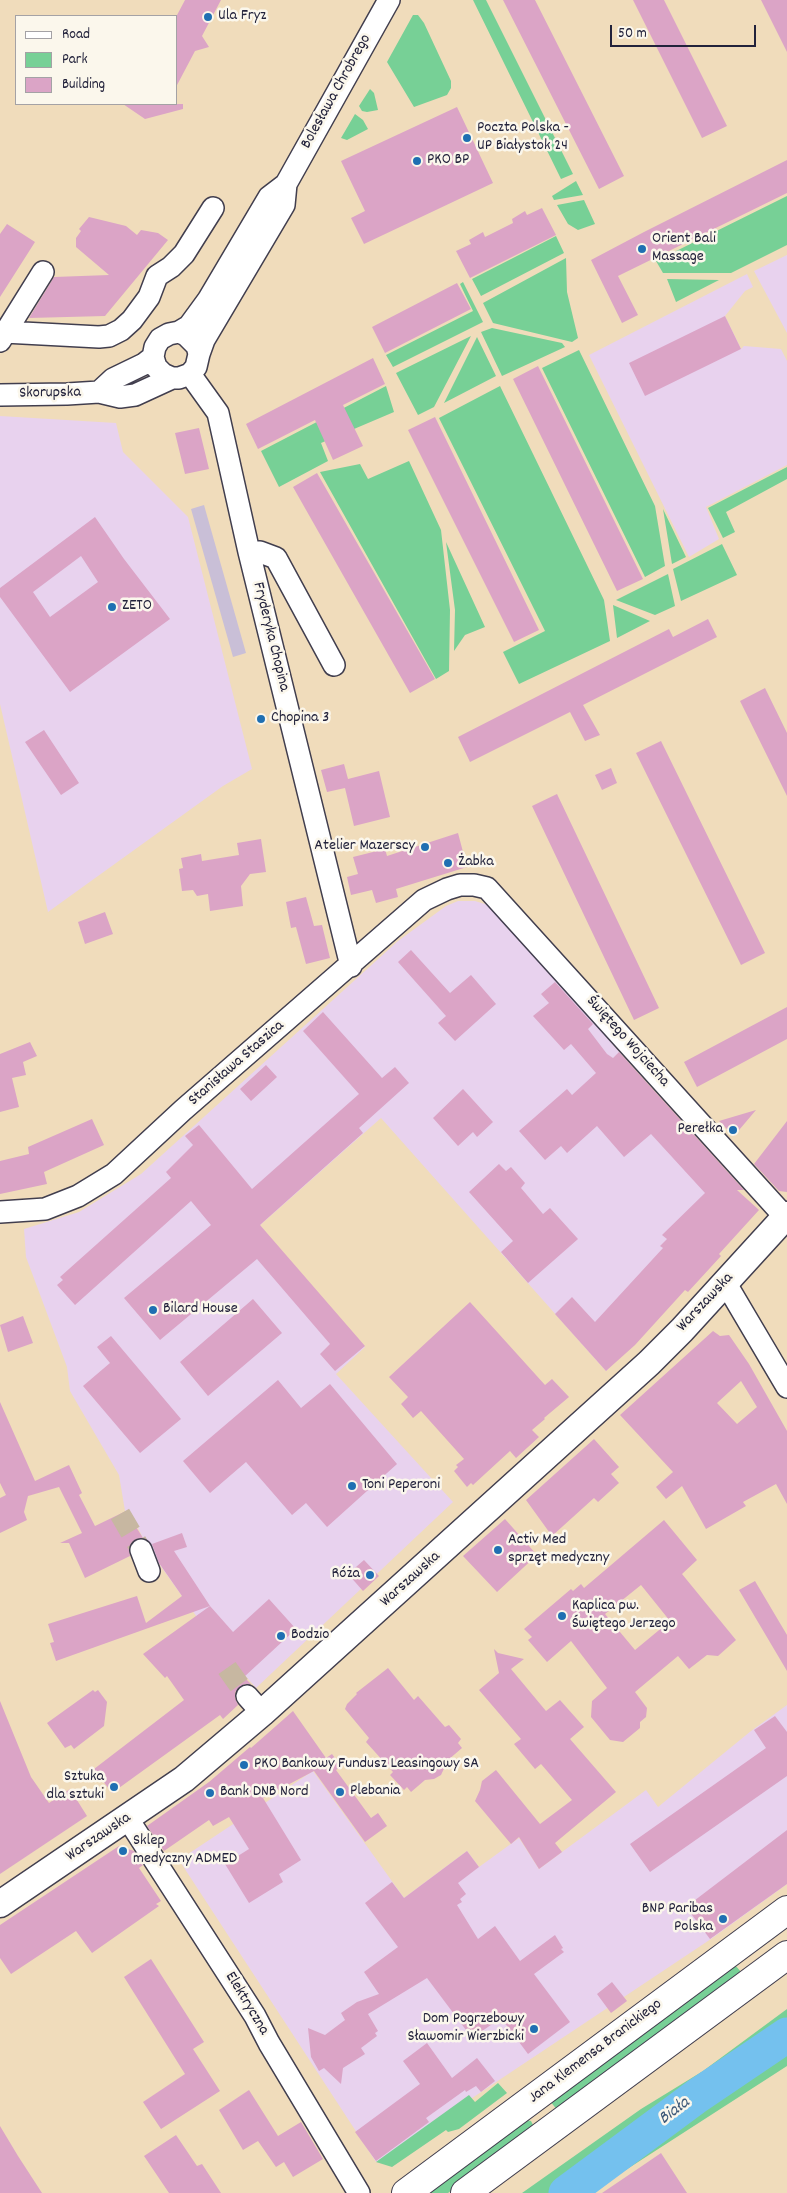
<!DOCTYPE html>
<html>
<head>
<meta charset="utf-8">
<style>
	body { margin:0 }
	#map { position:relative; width:787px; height:2193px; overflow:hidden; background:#f0dcbb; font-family:Dekko,sans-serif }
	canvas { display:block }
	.legend { position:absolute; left:15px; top:15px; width:162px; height:90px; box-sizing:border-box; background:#fbf7ec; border:1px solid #a4a2a5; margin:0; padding:6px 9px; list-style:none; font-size:15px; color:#22223b }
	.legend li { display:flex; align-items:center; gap:10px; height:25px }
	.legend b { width:25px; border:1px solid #a4a2a5 }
	.scale { position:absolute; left:610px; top:25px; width:146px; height:22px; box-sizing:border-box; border:2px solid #22223b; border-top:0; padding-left:6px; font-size:15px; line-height:18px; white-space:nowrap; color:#22223b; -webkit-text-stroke:4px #fbf7ec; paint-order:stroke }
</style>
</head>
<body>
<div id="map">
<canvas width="787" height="2193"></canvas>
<ul class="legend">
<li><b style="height:6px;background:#fff"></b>Road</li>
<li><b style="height:14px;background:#77d096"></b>Park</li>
<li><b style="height:14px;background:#dba4c6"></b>Building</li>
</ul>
<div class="scale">50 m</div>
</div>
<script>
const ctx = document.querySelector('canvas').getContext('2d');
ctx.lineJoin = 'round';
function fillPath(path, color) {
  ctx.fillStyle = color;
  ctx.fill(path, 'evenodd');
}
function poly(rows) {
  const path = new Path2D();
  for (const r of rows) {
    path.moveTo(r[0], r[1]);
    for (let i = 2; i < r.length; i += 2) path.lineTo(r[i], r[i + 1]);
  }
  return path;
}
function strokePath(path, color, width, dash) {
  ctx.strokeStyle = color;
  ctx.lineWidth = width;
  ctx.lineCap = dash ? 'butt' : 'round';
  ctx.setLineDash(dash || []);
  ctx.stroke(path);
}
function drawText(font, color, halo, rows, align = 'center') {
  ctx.font = font + ' Dekko,sans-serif';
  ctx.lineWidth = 5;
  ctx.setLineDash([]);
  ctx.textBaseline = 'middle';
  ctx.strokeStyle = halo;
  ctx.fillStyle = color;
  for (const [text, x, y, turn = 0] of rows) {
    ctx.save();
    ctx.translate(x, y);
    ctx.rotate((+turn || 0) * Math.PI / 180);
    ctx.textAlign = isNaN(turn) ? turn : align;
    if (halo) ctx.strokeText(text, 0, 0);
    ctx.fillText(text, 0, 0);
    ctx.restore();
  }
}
fillPath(poly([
	[787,255,787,333,754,271],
	[747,274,753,287,745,291,725,316,741,349,744,346,781,349,787,361,787,465,706,507,719,539,689,557,589,355],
	[0,416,116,423,123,452,188,517,252,769,223,786,48,912,0,704],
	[458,901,475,901,488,905,558,980,753,1209,606,1371,381,1118,259,1226,365,1347,336,1374,453,1502,256,1688,211,1637,148,1548,129,1510,125,1511,119,1475,70,1391,67,1367,26,1257,24,1229,79,1212,141,1174,398,941,446,906],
	[787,1705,787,1884,711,1939,376,2162,179,1860,313,1771,404,1898,467,1851,479,1867,519,1838,539,1869,646,1790,658,1807,751,1731]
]), '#e8d2ee');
fillPath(poly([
	[204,505,246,653,233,657,191,509]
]), '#c9bfd7');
fillPath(poly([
	[473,0,486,0,573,174,561,179],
	[413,15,418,15,424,23,451,81,451,88,447,95,414,107,387,62],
	[370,89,374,93,378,110,367,112,362,111,359,106],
	[355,114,363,120,368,129,347,140,341,138],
	[576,181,583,195,554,200,552,196],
	[787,196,787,245,731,273,663,273,656,261],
	[584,200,595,224,578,230,568,224,557,205],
	[556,236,564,253,481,296,472,279],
	[566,258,567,292,578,338,572,342,493,323,483,303],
	[667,279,719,280,676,302],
	[463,282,483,322,393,367,386,355,473,311,460,284],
	[492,328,562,343,565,347,502,376,481,332],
	[471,336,434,407,418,415,396,373],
	[477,337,496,376,444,403],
	[579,350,655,506,665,566,645,577,542,368],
	[386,386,394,412,321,443,328,461,279,487,261,451],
	[500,386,604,600,610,641,519,684,503,652,545,631,439,418],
	[409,461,441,530,450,610,449,671,436,679,320,472,360,464,368,479],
	[787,467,787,479,726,512,735,532,723,538,708,508],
	[663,509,686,557,672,564],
	[446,542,485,627,465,635,454,651,455,610],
	[722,544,737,575,681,601,673,569],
	[668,574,675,606,655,615,616,600],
	[613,605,650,621,617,638],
	[734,1964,743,1974,558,2111,550,2101],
	[787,2009,787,2066,590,2193,522,2193,641,2109,703,2071],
	[498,2083,507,2093,459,2129,448,2132,446,2130,392,2167,376,2162,469,2095,475,2102],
	[526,2120,531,2121,533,2125,532,2129,448,2193,427,2193]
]), '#77d096');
strokePath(poly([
	[566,2193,697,2096,787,2035]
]), '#74c1ee', 35);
fillPath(poly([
	[185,0,221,0,202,36,209,47,195,51,176,87,176,17],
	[503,0,535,0,624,176,599,189],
	[633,0,664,0,727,126,702,138],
	[761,0,787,0,787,52],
	[123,104,183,104,183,109,145,119],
	[457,107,493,183,364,244,351,218,365,211,341,161],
	[787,160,787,193,618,276,638,315,622,323,591,260,644,232],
	[542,208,556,235,470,278,456,251,471,244,469,240,483,232,485,237,513,223,512,219,525,211,527,215],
	[89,217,126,226,137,235,141,230,158,233,168,240,105,316,29,318,54,277,109,275,76,247,76,238,81,231,79,229],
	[7,224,35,242,0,297,0,234],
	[457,283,471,309,385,353,372,327],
	[725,316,741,349,645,396,629,363],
	[373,358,385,384,343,405,363,446,333,460,315,420,258,449,246,424],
	[538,366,643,579,617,591,513,379],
	[435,417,539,630,514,642,408,430],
	[199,428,209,469,185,474,175,433],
	[317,473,435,679,410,693,293,487],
	[95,517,124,559,170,619,70,692,0,597,0,588],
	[81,556,98,582,50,617,33,592],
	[708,619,717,637,583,705,600,735,585,741,570,712,470,762,458,737,669,629,673,637],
	[765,688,787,733,787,796,740,701],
	[44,730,79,783,61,795,25,742],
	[661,741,765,953,741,965,636,753],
	[344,764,348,779,379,771,390,817,354,826,345,788,327,792,321,770],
	[611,768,617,783,602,790,595,775],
	[557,794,659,1008,634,1020,532,806],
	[458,833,467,867,396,889,398,897,376,903,372,890,351,895,347,877,358,874,353,857,385,849,387,856],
	[261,839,266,872,250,874,241,886,243,906,210,911,208,894,197,896,193,890,182,891,179,869,183,868,181,858,201,854,202,861,239,855,237,843],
	[306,897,314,926,322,925,330,958,306,964,296,927,291,928,286,902],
	[105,912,113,934,85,944,78,922],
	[411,950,450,993,471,975,496,1004,455,1041,438,1023,446,1016,398,962],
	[555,982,593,1024,588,1029,607,1054,613,1058,619,1052,744,1190,737,1190,759,1210,719,1254,721,1256,688,1292,685,1290,635,1345,606,1371,555,1314,572,1297,595,1322,663,1248,660,1246,667,1239,662,1235,705,1193,651,1134,624,1157,597,1126,567,1153,561,1146,545,1160,519,1131,567,1089,572,1095,596,1073,571,1044,564,1050,533,1016,549,1003,541,994],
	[787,1007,787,1039,697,1087,684,1062],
	[323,1012,382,1078,395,1067,409,1083,359,1128,363,1133,260,1225,365,1346,335,1371,320,1354,330,1344,257,1259,160,1340,124,1298,211,1225,191,1201,75,1305,57,1285,63,1280,60,1277,171,1178,166,1172,193,1145,185,1136,199,1125,252,1189,359,1094,303,1031],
	[30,1042,37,1056,23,1062,26,1075,12,1078,19,1107,0,1112,0,1054],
	[266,1065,277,1077,251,1101,240,1089],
	[463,1089,493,1122,477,1137,473,1132,458,1146,433,1118],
	[756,1110,734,1136,719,1121],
	[92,1119,104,1145,44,1172,47,1184,0,1194,0,1161,29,1154,28,1147],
	[787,1121,787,1192,779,1191,754,1164],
	[499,1164,506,1171,511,1167,525,1183,521,1188,543,1214,550,1208,578,1239,528,1283,501,1252,513,1241,469,1192],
	[253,1299,282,1333,208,1396,180,1362],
	[470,1302,545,1385,552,1379,569,1397,544,1418,545,1419,532,1430,539,1437,516,1458,510,1451,473,1485,471,1483,467,1487,454,1471,458,1467,456,1465,464,1459,421,1411,413,1418,401,1404,408,1397,389,1377],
	[23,1316,33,1343,8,1352,0,1325],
	[713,1331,720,1336,729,1335,749,1364,787,1431,787,1504,776,1484,743,1502,746,1506,706,1529,682,1486,666,1499,656,1487,673,1472,620,1415],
	[741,1381,757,1407,737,1424,717,1403],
	[111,1336,181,1419,140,1453,83,1386,110,1363,97,1347],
	[278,1380,301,1408,330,1384,397,1464,327,1527,306,1503,292,1515,246,1462,210,1493,183,1461],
	[0,1402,35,1481,69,1465,82,1493,79,1495,95,1526,126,1511,143,1538,136,1539,131,1543,129,1548,130,1556,85,1578,69,1543,60,1543,82,1533,59,1487,28,1496,24,1512,27,1520,0,1533,0,1498,6,1495,0,1483],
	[594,1439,619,1467,611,1474,619,1483,598,1502,594,1498,552,1536,526,1500],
	[505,1519,537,1555,497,1592,463,1556],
	[664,1520,697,1560,682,1574,736,1640,718,1656,707,1655,689,1669,678,1656,635,1692,647,1708,646,1717,640,1722,640,1728,623,1742,610,1740,591,1717,592,1701,607,1688,571,1641,547,1662,528,1640,532,1637,524,1629,571,1589,573,1591,581,1584,584,1588],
	[641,1585,670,1621,635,1650,605,1614],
	[182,1533,187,1547,174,1551,210,1606,56,1661,50,1643,54,1642,48,1624,137,1596,146,1623,182,1596,159,1563,152,1544],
	[364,1560,379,1576,363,1591,348,1574],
	[755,1581,787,1635,787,1671,739,1590],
	[269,1599,296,1629,244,1677,251,1684,244,1684,235,1692,235,1698,238,1705,223,1719,220,1715,112,1793,94,1769,184,1700,167,1676,165,1678,143,1654,210,1606,233,1632],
	[494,1649,498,1653,524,1659,511,1669,546,1711,560,1700,584,1727,570,1739,616,1792,555,1843,562,1852,539,1869,519,1837,511,1844,475,1801,480,1790,482,1781,496,1770,540,1824,572,1800,541,1764,535,1769,514,1744,521,1739,479,1690,499,1673],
	[388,1668,414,1700,418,1696,445,1727,449,1725,461,1739,458,1743,462,1748,448,1760,441,1775,434,1779,425,1780,411,1792,407,1787,404,1790,390,1775,393,1772,366,1742,369,1738,345,1709,347,1704,357,1694,356,1693],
	[93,1690,95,1692,98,1690,107,1702,104,1726,74,1749,71,1745,65,1748,47,1723],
	[0,1701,31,1777,49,1803,70,1789,87,1816,0,1874],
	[293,1711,326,1758,332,1754,341,1766,336,1770,371,1818,378,1813,387,1826,365,1842,314,1771,263,1798,301,1860,279,1874,283,1882,249,1903,225,1864,249,1849,229,1817,213,1826,209,1820,164,1851,147,1826,209,1782,250,1747,251,1748],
	[775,1716,787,1732,787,1776,650,1872,630,1844,766,1748,754,1730],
	[787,1830,787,1884,710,1939,686,1907],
	[119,1846,134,1851,143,1865,139,1868,161,1901,156,1904,159,1906,92,1953,76,1931,11,1974,0,1958,0,1925],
	[467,1851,479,1867,458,1883,466,1894,460,1899,462,1902,457,1905,478,1939,495,1926,520,1961,555,1935,563,1948,561,1949,564,1952,534,1974,570,2022,528,2054,501,2018,472,2038,427,1978,368,2014,378,2031,375,2033,377,2036,361,2048,365,2054,343,2068,341,2084,324,2068,319,2071,311,2057,308,2028,325,2035,345,2020,341,2013,357,2002,379,1994,364,1972,398,1947,365,1903,392,1882,404,1898],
	[151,1959,204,2042,193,2049,220,2091,161,2129,143,2102,185,2074,124,1977],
	[612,1982,627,2001,611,2013,597,1994],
	[427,2043,452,2078,477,2058,495,2081,481,2092,476,2086,466,2092,465,2090,426,2118,429,2122,376,2161,355,2132,420,2084,403,2061],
	[249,2090,278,2136,301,2122,323,2159,293,2177,284,2162,276,2167,258,2141,243,2150,219,2110],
	[0,2126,18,2156,42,2193,0,2193],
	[176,2135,197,2166,202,2164,221,2193,169,2193,144,2156],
	[661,2153,687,2193,602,2193,642,2166]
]), '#dba4c6');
strokePath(poly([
	[120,1514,141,1550],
	[227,1668,247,1696]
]), '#c7b7a1', 21, [21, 11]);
const minor = poly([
	[4,332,99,337,109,336,121,330,132,320,149,297,157,276,171,267,184,254,213,208],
	[179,332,189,326,208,300,269,197,286,184],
	[0,341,43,272],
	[199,354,204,340,284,205,286,184,389,0],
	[190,374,218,413,249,552,351,966],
	[99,392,113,379,144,364,153,357],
	[0,395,67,394,99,392,120,397,135,395,172,378,179,378,190,374,196,367,199,354,197,346,186,335,179,332,169,334,160,339,155,347,153,357,156,367,163,374,172,378],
	[249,552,260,552,276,558,334,665],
	[0,1212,45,1209,78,1196,114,1174,183,1110,424,900,447,889,460,885,474,885,487,888,785,1217],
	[725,1282,787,1387],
	[141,1550,149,1571],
	[247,1696,262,1713],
	[128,1819,255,2016,269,2043,359,2193]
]);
const tertiary = poly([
	[0,1904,184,1779,262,1713,649,1363,682,1330,787,1215]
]);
const secondary = poly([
	[406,2193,787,1910],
	[465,2193,787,1955]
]);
strokePath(minor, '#413e4e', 24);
strokePath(tertiary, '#413e4e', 29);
strokePath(secondary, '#413e4e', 30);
strokePath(minor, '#fff', 21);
strokePath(tertiary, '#fff', 26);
strokePath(secondary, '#fff', 28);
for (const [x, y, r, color] of [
	[208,17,5,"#1f6fb2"],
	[467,138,5,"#1f6fb2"],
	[417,161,5,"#1f6fb2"],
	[642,249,5,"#1f6fb2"],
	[112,607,5,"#1f6fb2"],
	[261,719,5,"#1f6fb2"],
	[425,847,5,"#1f6fb2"],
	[448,863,5,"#1f6fb2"],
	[733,1130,5,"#1f6fb2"],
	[153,1310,5,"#1f6fb2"],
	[352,1486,5,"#1f6fb2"],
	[498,1550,5,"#1f6fb2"],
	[370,1575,5,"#1f6fb2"],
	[562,1616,5,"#1f6fb2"],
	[281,1636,5,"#1f6fb2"],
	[244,1765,5,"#1f6fb2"],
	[114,1787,5,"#1f6fb2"],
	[340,1792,5,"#1f6fb2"],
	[210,1793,5,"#1f6fb2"],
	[123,1851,5,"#1f6fb2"],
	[723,1919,5,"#1f6fb2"],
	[534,2029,5,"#1f6fb2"]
]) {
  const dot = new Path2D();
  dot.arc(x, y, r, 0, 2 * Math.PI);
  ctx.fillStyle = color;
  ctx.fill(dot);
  strokePath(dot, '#fbf7ec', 2);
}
drawText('16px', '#22223b', '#fbf7ec', [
	["Ula Fryz",218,17],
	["Poczta Polska -",477,129],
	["UP Białystok 24",477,147],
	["PKO BP",427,161],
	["Orient Bali",652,240],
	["Massage",652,258],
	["ZETO",122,607],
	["Chopina 3",271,719],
	["Atelier Mazerscy",415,847,"right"],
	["Żabka",458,863],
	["Perełka",723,1130,"right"],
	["Bilard House",163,1310],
	["Toni Peperoni",362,1486],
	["Activ Med",508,1541],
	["sprzęt medyczny",508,1559],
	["Róża",360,1575,"right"],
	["Kaplica pw.",572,1607],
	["Świętego Jerzego",572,1625],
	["Bodzio",291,1636],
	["PKO Bankowy Fundusz Leasingowy SA",254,1765],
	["Sztuka",104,1778,"right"],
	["dla sztuki",104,1796,"right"],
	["Plebania",350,1792],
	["Bank DNB Nord",220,1793],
	["Sklep",133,1842],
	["medyczny ADMED",133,1860],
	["BNP Paribas",713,1910,"right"],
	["Polska",713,1928,"right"],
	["Dom Pogrzebowy",524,2020,"right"],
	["Sławomir Wierzbicki",524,2038,"right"]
], 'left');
drawText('16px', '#22223b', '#fbf7ec', [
	["Bolesława Chrobrego",337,92,-61],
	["Skorupska",50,394,-1],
	["Fryderyka Chopina",270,637,76],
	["Świętego Wojciecha",627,1042,48],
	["Stanisława Staszica",237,1064,-41],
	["Warszawska",706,1303,-47],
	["Warszawska",411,1580,-42],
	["Warszawska",99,1838,-34],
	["Elektryczna",246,2004,59],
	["Jana Klemensa Branickiego",596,2052,-37]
]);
drawText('italic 18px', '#3f5a7a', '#fbf7ec', [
	["Biała",675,2112,-37]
]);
</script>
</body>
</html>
